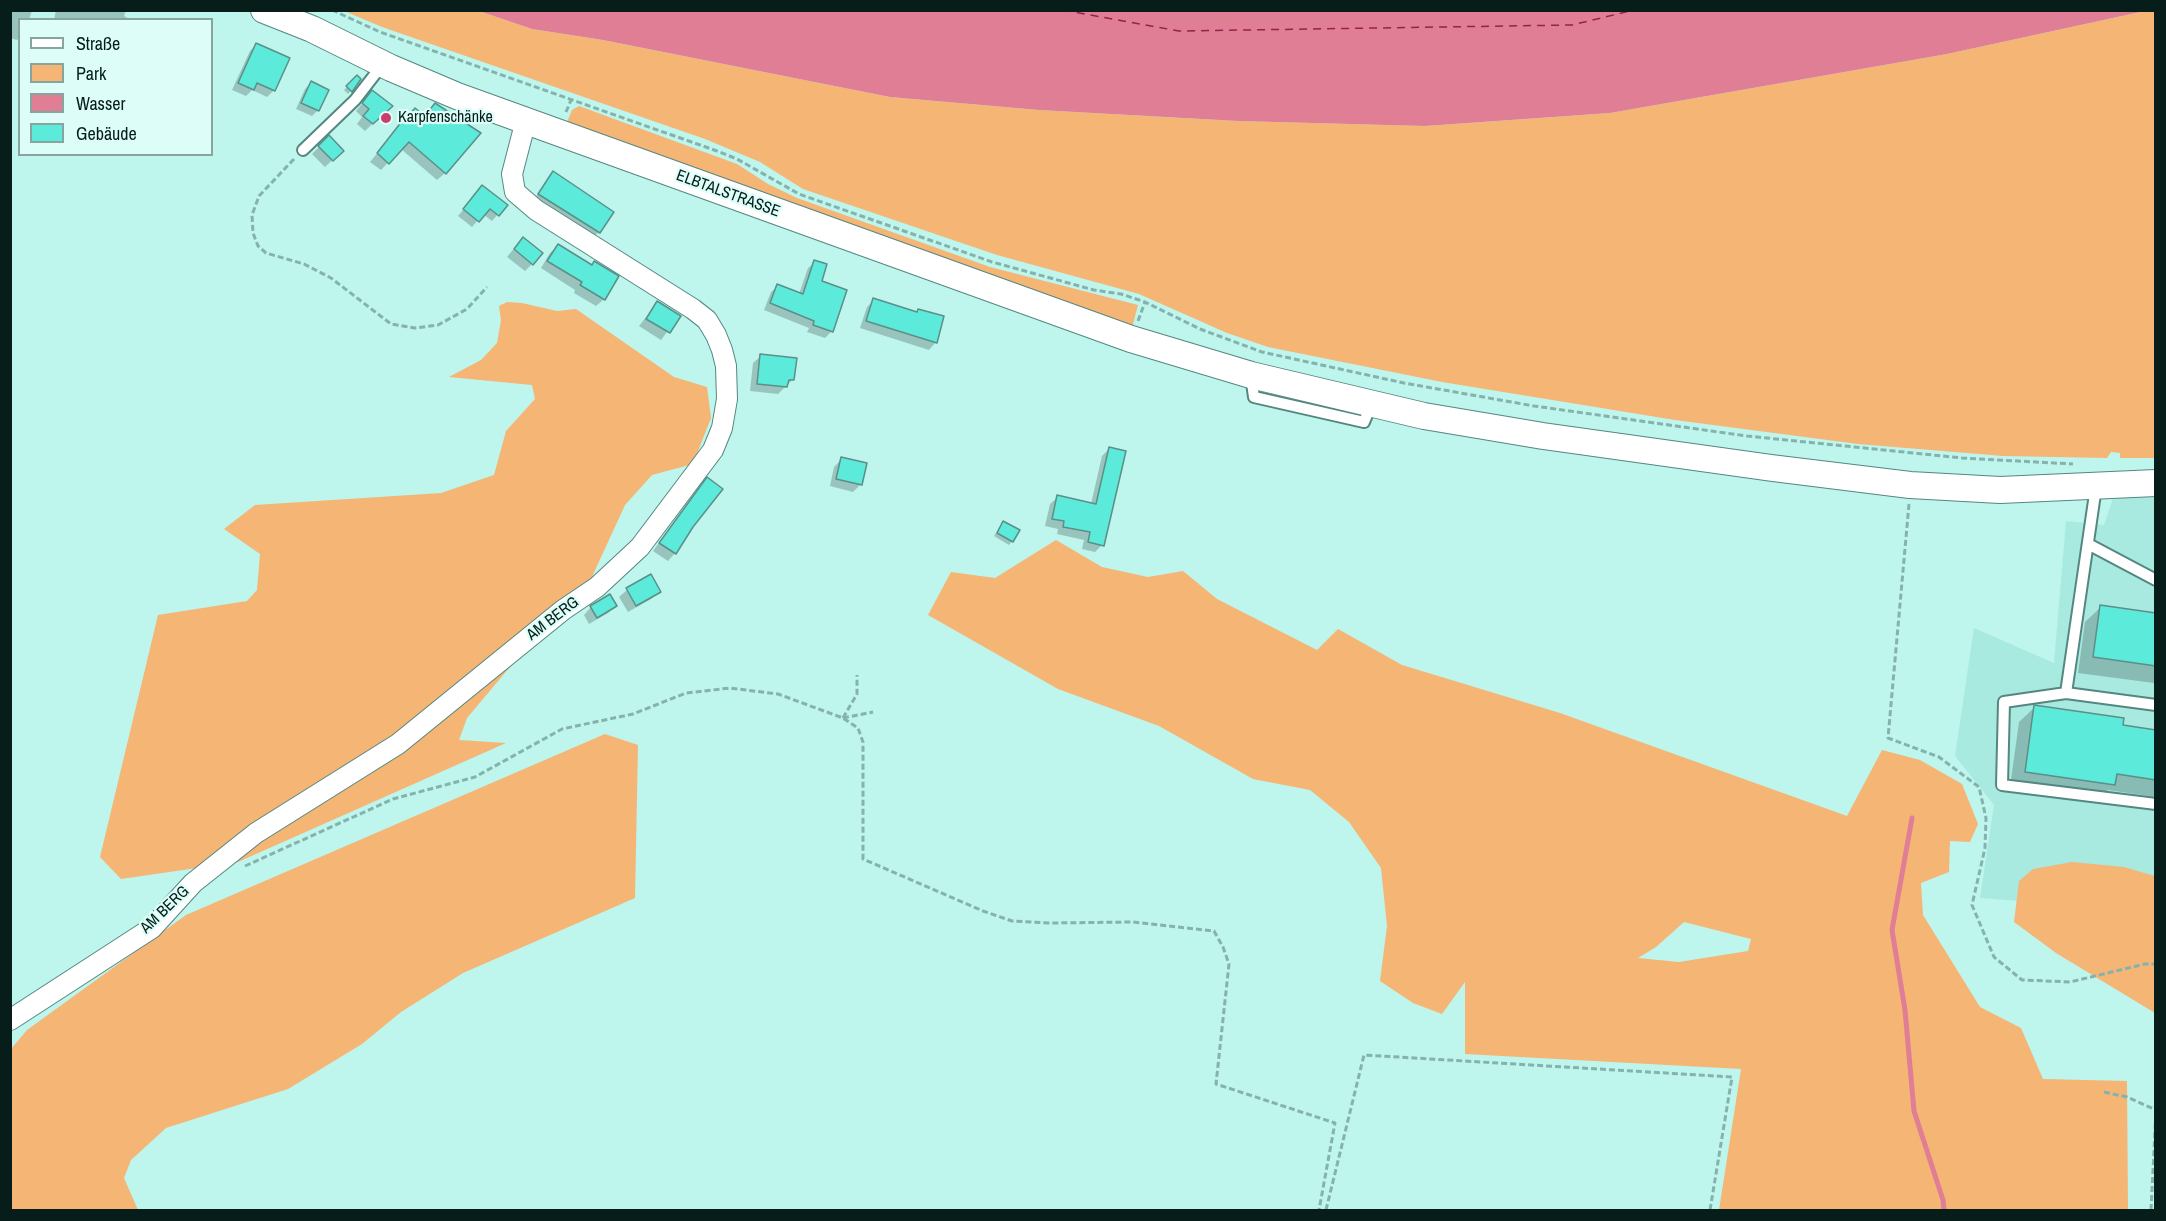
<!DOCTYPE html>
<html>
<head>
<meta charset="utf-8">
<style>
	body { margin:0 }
	#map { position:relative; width:2166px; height:1221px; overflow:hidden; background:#bef5ed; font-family:"Archivo Narrow",sans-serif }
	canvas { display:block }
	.frame { position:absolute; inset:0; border:12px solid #071d1a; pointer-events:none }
	.legend { position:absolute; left:18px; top:18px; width:195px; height:138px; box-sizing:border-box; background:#ddfef8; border:2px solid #87a49f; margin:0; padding:8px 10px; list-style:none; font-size:18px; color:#071d1a }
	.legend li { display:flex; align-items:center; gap:12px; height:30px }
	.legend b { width:30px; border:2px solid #87a49f }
</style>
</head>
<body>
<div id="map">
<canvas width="2166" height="1221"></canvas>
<div class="frame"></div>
<ul class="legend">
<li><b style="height:8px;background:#fff"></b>Straße</li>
<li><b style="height:16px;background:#f5b575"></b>Park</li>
<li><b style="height:16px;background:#e07e96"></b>Wasser</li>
<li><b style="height:16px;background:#5ceada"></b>Gebäude</li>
</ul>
</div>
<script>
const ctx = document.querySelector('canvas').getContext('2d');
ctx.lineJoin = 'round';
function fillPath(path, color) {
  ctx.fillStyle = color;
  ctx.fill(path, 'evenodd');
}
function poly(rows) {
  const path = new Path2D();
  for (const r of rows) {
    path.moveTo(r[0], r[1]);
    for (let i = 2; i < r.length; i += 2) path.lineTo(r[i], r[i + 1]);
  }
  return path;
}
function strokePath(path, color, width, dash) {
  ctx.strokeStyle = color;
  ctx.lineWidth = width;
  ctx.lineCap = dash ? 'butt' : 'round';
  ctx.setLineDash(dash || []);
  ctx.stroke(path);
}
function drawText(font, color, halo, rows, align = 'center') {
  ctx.font = font + ' "Archivo Narrow",sans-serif';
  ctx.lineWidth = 4.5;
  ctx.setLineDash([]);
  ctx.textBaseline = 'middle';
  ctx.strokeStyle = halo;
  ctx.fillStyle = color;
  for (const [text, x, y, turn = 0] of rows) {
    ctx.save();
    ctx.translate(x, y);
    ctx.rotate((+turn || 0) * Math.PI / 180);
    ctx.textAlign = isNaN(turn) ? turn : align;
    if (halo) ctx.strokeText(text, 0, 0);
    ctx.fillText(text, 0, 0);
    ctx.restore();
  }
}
fillPath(poly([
	[2155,491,2155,911,1980,898,1994,805,1955,756,1974,628,2054,663,2066,521,2104,525,2114,495]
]), '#a9eae0');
fillPath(poly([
	[344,11,479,11,532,29,603,40,890,97,1039,110,1238,121,1425,126,1610,113,1947,54,2145,11,2155,11,2155,458,2120,458,2120,453,2111,452,2107,458,2003,456,1858,444,1675,420,1442,382,1268,347,1227,333,1139,294,997,255,803,189,760,162,705,139,382,27],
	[579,106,737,164,768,184,797,198,990,267,1138,305,1132,328,574,131,567,122,572,110],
	[507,302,522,303,557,311,576,309,674,377,707,387,711,418,693,464,652,475,625,505,591,579,504,674,467,718,459,740,506,743,238,862,121,879,100,857,158,615,247,601,257,590,260,554,224,529,255,505,441,493,494,475,506,431,535,399,532,385,449,377,481,360,497,343,501,320,499,306],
	[1056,540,1102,567,1148,577,1183,571,1217,599,1317,650,1338,629,1402,665,1560,713,1847,816,1882,750,1920,760,1962,784,1978,824,1970,842,1950,841,1949,872,1921,883,1923,915,1980,1007,2021,1028,2043,1079,2127,1081,2128,1210,1719,1210,1741,1069,1465,1054,1465,982,1442,1014,1413,1003,1380,981,1387,926,1381,868,1349,822,1310,790,1253,779,1159,726,1058,689,928,615,951,572,995,578],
	[1684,922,1751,939,1748,951,1679,962,1638,958,1656,947],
	[605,734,638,745,635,898,463,973,401,1012,362,1044,288,1089,166,1128,131,1160,124,1178,138,1210,11,1210,11,1049,27,1030,186,915],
	[2072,862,2124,867,2155,876,2155,1013,2056,953,2014,922,2019,881,2033,869]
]), '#f5b575');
fillPath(poly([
	[479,11,2145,11,1947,54,1610,113,1425,126,1238,121,1039,110,890,97,603,40,532,29]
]), '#e07e96');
fillPath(poly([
	[10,10,32,10,29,20,20,20,20,37,17,40,10,38],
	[56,10,126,10,124,16,131,20,54,20],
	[256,45,274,90,267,97,252,90,246,96,232,90,250,51],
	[357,77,359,80,348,94,344,90],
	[311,83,327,91,318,110,312,116,296,109,305,89],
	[365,100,391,106,365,131,357,124,362,117,356,111],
	[424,117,445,173,437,180,401,149,381,170,370,162,406,118],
	[329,137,342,151,325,167,312,154],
	[553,173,599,232,591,239,532,202],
	[477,193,506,205,492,221,483,214,472,227,458,216],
	[516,246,532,264,525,271,507,257],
	[558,246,604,299,596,306,574,293,575,290,541,268,550,253],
	[815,262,832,331,825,338,807,332,809,328,764,310,771,292,778,286,799,294,808,268],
	[874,300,936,342,929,350,860,328,867,307],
	[657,303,679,316,661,340,639,326],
	[761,356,792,380,778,394,750,391,753,363],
	[1109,449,1102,545,1095,552,1082,549,1084,540,1057,534,1058,529,1045,526,1050,504,1058,497,1091,504,1102,456],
	[842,459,861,484,853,492,830,486,834,467],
	[700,487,692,527,675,553,668,561,653,551],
	[1000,526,1012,541,1009,545,994,536],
	[650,576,659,592,651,599,628,612,619,597,627,590],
	[616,605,608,613,589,624,584,615,591,607],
	[2101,607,2156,614,2154,683,2078,673,2085,622],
	[2035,707,2121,726,2156,731,2156,797,2108,790,2098,800,2010,787,2019,722]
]), '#0003');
strokePath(poly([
	[1912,818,1892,930,1905,1010,1914,1111,1943,1200,1944,1210]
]), '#e07e96', 5);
strokePath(poly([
	[1063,10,1179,31,1572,25,1634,10]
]), '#96214b', 1.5, [8, 6]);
const building = poly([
	[256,43,290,58,275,91,257,83,254,90,238,83,256,43],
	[357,75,361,79,352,92,346,86,357,75],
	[311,81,329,90,319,111,301,103,311,81],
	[372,90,393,106,373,124,363,116,369,109,362,103,372,90],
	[435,103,481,133,446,174,409,142,389,164,377,153,406,116,407,117,415,108,425,116,435,103],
	[329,135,344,151,333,161,318,146,329,135],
	[553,171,614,212,600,233,538,194,553,171],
	[482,185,508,205,499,216,490,209,479,222,463,209,482,185],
	[523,237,543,253,533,265,514,249,523,237],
	[558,244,592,265,594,261,619,276,605,300,580,285,582,282,547,261,558,244],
	[814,260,827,264,822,281,847,290,833,332,813,325,814,321,770,303,777,284,803,294,814,260],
	[873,298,917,312,918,309,944,316,937,343,866,321,873,298],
	[657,301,681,316,670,333,646,319,657,301],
	[760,354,797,358,794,380,789,380,787,387,757,384,760,354],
	[1109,447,1126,451,1104,546,1088,542,1090,532,1063,527,1064,521,1052,519,1057,495,1096,504,1109,447],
	[841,457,867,463,862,485,836,479,841,457],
	[707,477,723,489,693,527,676,554,659,543,707,477],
	[1003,521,1020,530,1013,542,997,533,1003,521],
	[651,574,661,592,636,606,626,588,651,574],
	[610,594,617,606,597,618,590,606,610,594],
	[2100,605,2156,613,2156,666,2093,657,2100,605],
	[2034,705,2124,718,2123,725,2156,730,2156,780,2117,774,2115,785,2025,772,2034,705]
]);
fillPath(building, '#5ceada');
strokePath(building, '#5b8f88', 1.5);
const service = poly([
	[303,150,355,100,383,64],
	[1251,376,1254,397,1364,422,1371,405],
	[2096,487,2066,693,2156,705],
	[2088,544,2156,580],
	[2066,693,2004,702,2002,785,2156,804]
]);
const minor = poly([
	[10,1020,152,928,193,883,256,833,398,744,563,610,597,587,640,547,713,450,722,428,727,399,726,366,722,350,716,335,707,320,693,309,536,210,515,192,512,174,526,120]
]);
const tertiary = poly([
	[264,10,312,29,391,68,457,96,1131,339,1251,375,1424,416,1543,436,1772,468,1910,485,2000,490,2156,483]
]);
strokePath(service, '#548780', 14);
strokePath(minor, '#548780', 22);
strokePath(tertiary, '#548780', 28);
strokePath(poly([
	[332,10,380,32,717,151,737,159,799,194,992,262,1094,290,1121,294,1145,302,1200,329,1262,352,1404,383,1534,406,1747,436,1962,458,2073,464],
	[566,112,571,100],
	[294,159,259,196,252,215,253,233,258,246,266,253,304,264,331,278,391,324,415,328,438,325,467,309,487,287],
	[1138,321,1145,302],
	[1909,504,1888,738,1939,757,1979,787,1986,818,1985,848,1972,905,1994,957,2022,980,2070,982,2145,964,2156,964],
	[843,718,857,694,857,675],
	[843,718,873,712],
	[245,866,393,799,475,777,562,729,633,714,686,693,730,688,778,694,843,718,858,728,863,742,863,859,983,911,1012,921,1049,923,1133,922,1214,931,1223,947,1229,964,1216,1084,1335,1123,1319,1210],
	[2104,1092,2127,1097,2156,1110],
	[1326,1210,1364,1055,1732,1077,1710,1210],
	[2151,1210,2156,1111]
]), '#85b2ac', 3, [6, 3]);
strokePath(service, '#fff', 10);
strokePath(minor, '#fff', 20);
strokePath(tertiary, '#fff', 26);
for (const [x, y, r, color] of [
	[386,118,6,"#cb3d6c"]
]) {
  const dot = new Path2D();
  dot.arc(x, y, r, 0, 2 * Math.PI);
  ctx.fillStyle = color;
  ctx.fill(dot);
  strokePath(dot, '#ddfef8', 2);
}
drawText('16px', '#071d1a', '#ddfef8', [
	["Karpfenschänke",398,118]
], 'left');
drawText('16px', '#071d1a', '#ddfef8', [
	["ELBTALSTRASSE",728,194,20],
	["AM BERG",553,619,-37],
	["AM BERG",165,910,-44]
]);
</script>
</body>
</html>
